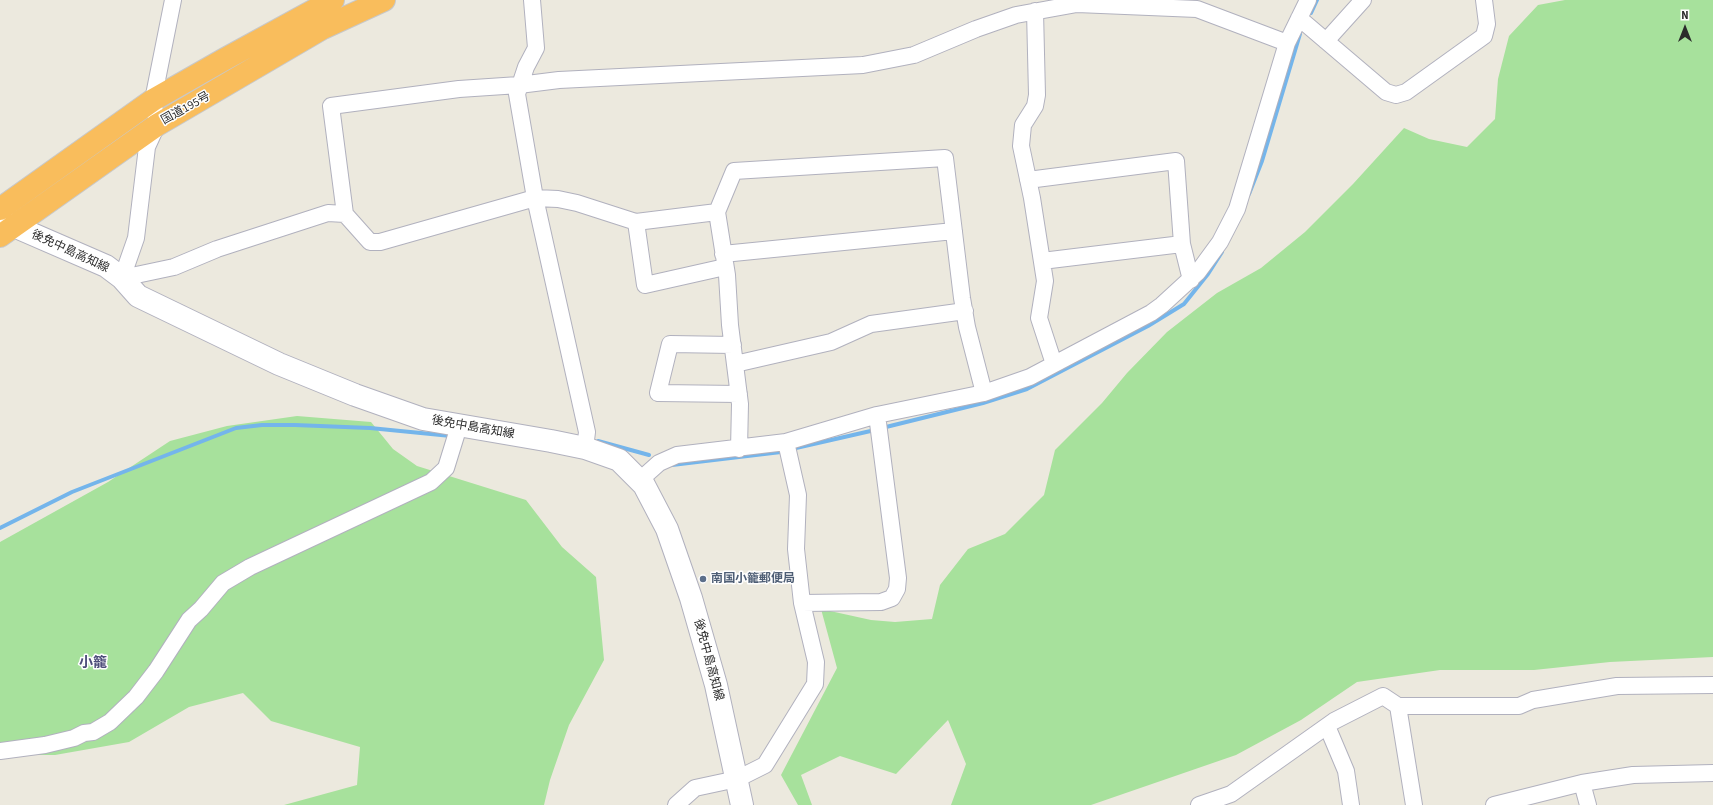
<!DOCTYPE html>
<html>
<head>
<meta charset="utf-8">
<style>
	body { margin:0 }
	#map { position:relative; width:1713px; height:805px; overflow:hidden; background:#ece9de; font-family:"Source Sans 3",sans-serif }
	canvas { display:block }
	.north { position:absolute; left:1665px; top:8px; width:40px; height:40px; -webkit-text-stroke:3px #fff; paint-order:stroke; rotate:0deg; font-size:11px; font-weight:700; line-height:16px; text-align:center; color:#2b2b2b }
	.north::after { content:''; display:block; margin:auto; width:14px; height:18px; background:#2b2b2b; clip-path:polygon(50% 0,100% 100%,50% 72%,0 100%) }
</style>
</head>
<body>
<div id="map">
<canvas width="1713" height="805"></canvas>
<div class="north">N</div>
</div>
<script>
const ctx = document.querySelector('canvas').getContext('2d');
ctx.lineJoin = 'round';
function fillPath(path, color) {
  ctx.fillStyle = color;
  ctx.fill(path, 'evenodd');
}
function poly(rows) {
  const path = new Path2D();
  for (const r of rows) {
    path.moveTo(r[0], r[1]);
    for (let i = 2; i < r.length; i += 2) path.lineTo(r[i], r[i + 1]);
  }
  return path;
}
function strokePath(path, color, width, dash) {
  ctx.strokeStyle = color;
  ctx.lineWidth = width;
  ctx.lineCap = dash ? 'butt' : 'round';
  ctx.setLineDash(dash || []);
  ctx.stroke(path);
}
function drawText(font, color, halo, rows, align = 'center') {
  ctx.font = font + ' "Source Sans 3","Noto Sans JP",sans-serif';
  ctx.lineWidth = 3;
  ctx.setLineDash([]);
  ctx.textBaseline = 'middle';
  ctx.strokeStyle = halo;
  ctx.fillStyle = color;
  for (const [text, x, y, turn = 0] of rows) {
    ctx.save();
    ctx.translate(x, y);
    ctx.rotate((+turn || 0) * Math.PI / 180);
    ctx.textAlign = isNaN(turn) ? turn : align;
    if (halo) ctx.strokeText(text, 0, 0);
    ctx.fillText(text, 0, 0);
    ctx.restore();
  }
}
fillPath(poly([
	[1565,0,1713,0,1713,657,1610,662,1534,670,1440,670,1357,682,1301,720,1236,755,1091,805,951,805,966,764,948,720,896,774,840,756,801,775,812,805,798,805,781,775,837,668,821,609,871,620,895,622,932,619,940,585,968,549,1005,534,1044,495,1055,450,1102,403,1127,373,1167,332,1217,293,1261,268,1305,232,1353,184,1404,128,1429,139,1467,147,1495,119,1498,79,1509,36,1538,5],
	[297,416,371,422,393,449,417,466,526,500,562,547,596,577,604,660,569,725,550,780,544,805,284,805,357,785,360,747,271,721,243,693,189,707,129,742,55,755,0,755,0,542,108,482,170,441,227,426]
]), '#a7e19c');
strokePath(poly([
	[1311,13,1317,0],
	[1249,194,1262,161,1300,34],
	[882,428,983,403,1027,389,1148,326,1184,304,1208,274,1222,252],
	[598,441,649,455],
	[796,448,875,430],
	[672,465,781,452],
	[0,528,72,492,236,428,262,425,295,425,370,428,451,436]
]), '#74b5eb', 4);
const street = poly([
	[532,0,536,48,526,67,517,94,535,198,587,432,585,448],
	[1035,11,1037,95,1035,106,1023,125,1021,146,1032,198,1045,281,1039,318,1054,364],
	[1299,18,1386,92,1396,95,1406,92,1484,36,1487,24,1484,0],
	[1326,41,1363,0],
	[1028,180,1176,161,1182,244,1191,280],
	[345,214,331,106,459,89,519,85,559,80,863,65,914,55,976,29,1016,15,1077,4,1197,9,1287,43],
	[636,222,645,285,725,267],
	[723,254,954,231],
	[1042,261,1182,244],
	[122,278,174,267,217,249,328,213,345,214,370,242,380,242,535,198,558,199,577,203,636,222,717,212],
	[122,278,136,238,147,147,157,125,153,100,173,0],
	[733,345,670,344,658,393,739,394],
	[735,364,831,342,871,324,965,311],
	[739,449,740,404,730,325,727,275,717,212,734,171,945,158,962,298,967,327,984,393],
	[640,480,659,463,677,455,786,442,877,415,984,393,1030,377,1151,313,1162,305,1198,272,1220,242,1237,209,1287,43,1308,0],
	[802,603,881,602,892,598,897,589,898,578,877,415],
	[1398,706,1414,805],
	[1327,726,1346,771,1351,805],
	[0,751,45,745,74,738,84,733,93,732,110,722,136,697,156,671,189,620,201,609,223,583,250,567,431,482,446,468,459,426],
	[1582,783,1588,805],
	[676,805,695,788,737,779,765,765,815,684,816,662,802,603,796,549,798,495,786,442],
	[1199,805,1231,794,1334,721,1383,696,1398,706,1519,706,1533,700,1617,686,1713,685],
	[1494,805,1582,783,1633,775,1713,773]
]);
const secondary = poly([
	[0,220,106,266,122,278,138,296,279,364,355,395,423,419,551,441,585,448,619,460,644,485,667,529,691,598,716,685,742,805]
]);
const highway = poly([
	[0,209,153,100,225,59,333,0],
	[0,236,157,125,323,28,384,0]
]);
strokePath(street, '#b1b1be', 18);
strokePath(secondary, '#b1b1be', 24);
strokePath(highway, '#c8c8c8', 24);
strokePath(street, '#fff', 16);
strokePath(secondary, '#fff', 22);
strokePath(highway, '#f9bd5c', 22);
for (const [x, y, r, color] of [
	[703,579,4,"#5c6f8a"]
]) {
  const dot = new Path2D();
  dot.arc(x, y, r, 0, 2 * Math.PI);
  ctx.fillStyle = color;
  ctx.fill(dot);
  strokePath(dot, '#fff', 1.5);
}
drawText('12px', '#2b2b2b', '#fff', [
	["国道195号",186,109,-29],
	["後免中島高知線",70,252,25],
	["後免中島高知線",473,428,10],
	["後免中島高知線",708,660,75]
]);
drawText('bold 12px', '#4e5e75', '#fff', [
	["南国小籠郵便局",711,579]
], 'left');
drawText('bold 14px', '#4d4d7a', '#fff', [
	["小籠",93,664]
]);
</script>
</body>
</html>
